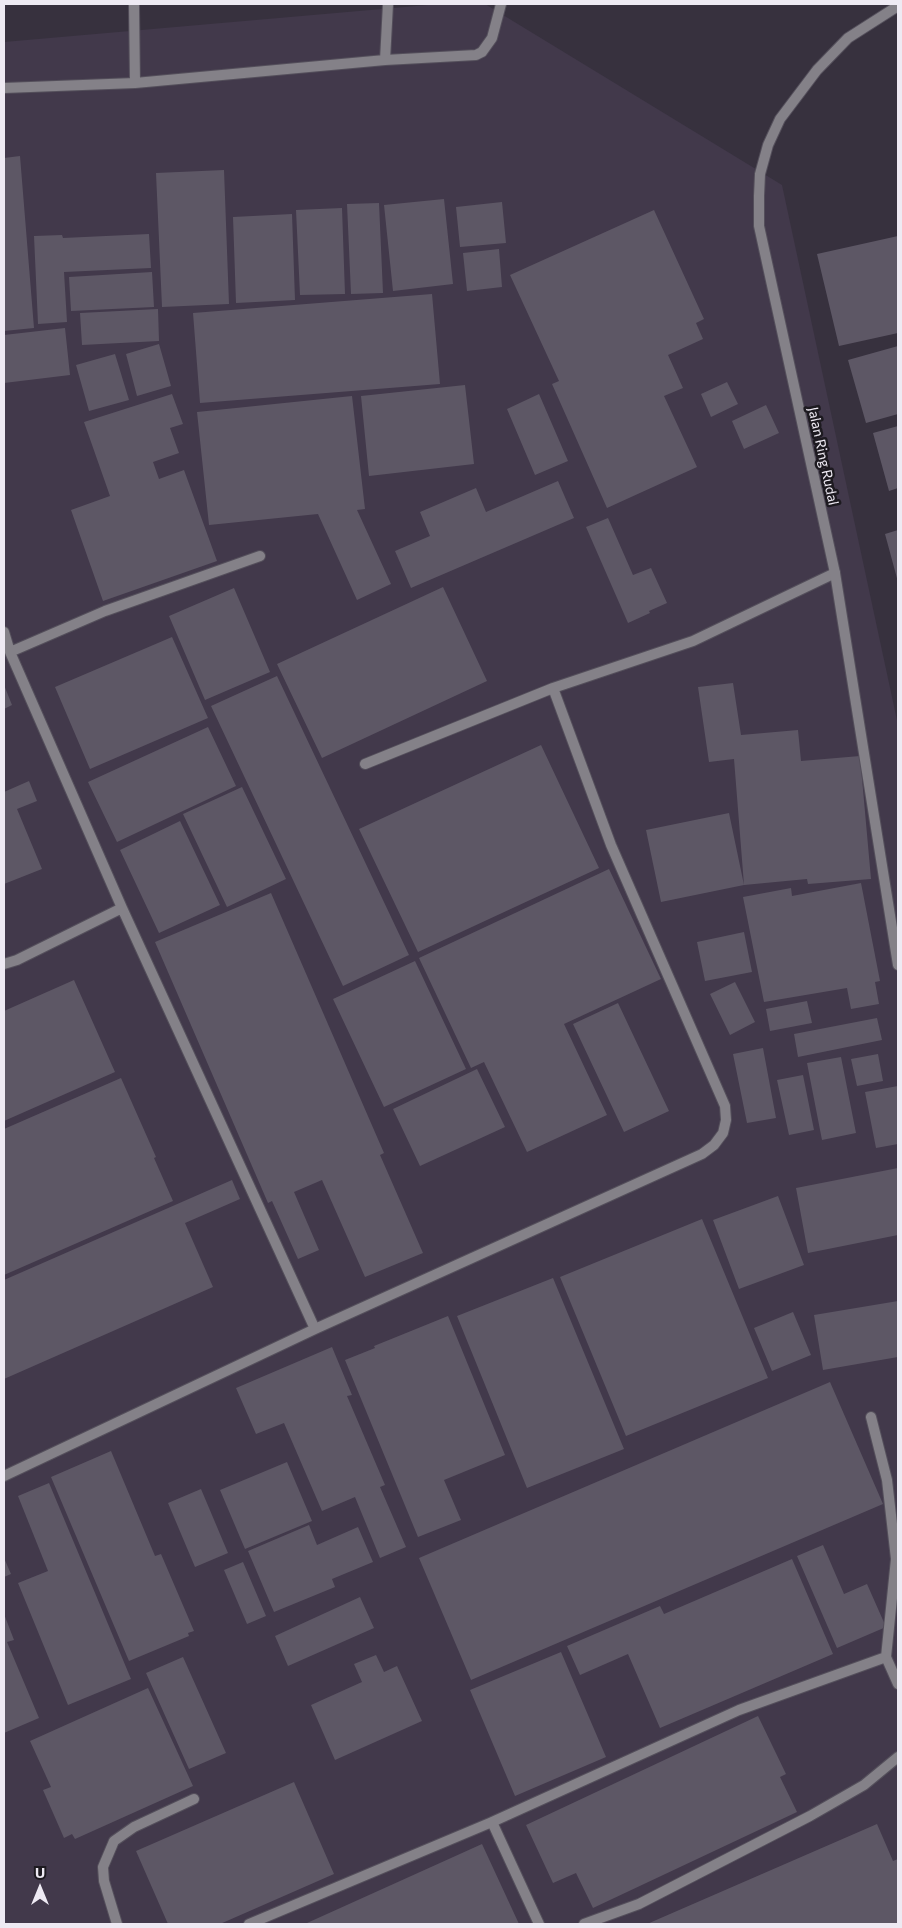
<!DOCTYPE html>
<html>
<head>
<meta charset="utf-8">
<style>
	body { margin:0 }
	#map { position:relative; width:902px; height:1928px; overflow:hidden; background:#37313e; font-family:Commissioner,sans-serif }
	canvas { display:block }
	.frame { position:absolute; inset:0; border:5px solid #eeeaf3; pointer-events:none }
	.north { position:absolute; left:15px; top:1863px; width:50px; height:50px; -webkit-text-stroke:4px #1d1a20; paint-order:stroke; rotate:0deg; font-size:14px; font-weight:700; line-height:20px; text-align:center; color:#eeeaf3 }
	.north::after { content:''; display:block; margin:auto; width:18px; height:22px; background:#eeeaf3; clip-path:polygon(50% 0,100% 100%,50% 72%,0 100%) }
</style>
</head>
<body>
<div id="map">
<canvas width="902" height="1928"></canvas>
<div class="frame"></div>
<div class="north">U</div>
</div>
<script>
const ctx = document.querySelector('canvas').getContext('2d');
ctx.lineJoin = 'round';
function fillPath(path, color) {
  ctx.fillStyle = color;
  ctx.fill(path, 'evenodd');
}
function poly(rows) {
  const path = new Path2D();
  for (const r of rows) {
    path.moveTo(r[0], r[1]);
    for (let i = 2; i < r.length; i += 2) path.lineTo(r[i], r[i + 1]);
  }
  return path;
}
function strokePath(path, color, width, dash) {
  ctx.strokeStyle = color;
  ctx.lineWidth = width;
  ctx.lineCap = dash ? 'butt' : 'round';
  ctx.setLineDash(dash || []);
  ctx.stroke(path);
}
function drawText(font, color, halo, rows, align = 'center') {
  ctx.font = font + ' Commissioner,sans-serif';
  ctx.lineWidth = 5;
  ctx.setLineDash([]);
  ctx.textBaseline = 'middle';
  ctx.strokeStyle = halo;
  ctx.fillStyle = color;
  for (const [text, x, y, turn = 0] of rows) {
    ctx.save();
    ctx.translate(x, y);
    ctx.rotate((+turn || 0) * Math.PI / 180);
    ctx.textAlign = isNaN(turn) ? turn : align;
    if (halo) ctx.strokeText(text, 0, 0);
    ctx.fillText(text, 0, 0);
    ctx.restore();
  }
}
fillPath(poly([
	[439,4,485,4,782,185,898,725,898,1924,4,1924,4,42]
]), '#42394b');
fillPath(poly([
	[20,156,34,328,4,331,4,158],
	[224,170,229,304,162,307,156,173],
	[444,199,453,284,393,291,384,205],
	[502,202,506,243,460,247,456,207],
	[379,203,383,293,351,294,347,204],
	[342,208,345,294,300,295,296,210],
	[654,210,704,319,696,323,703,339,668,355,683,388,664,396,697,467,607,508,552,384,559,381,510,275],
	[292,214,295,300,236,303,233,217],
	[149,234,151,268,64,272,67,322,38,324,34,236,62,235,63,238],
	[898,236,898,333,839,346,817,254],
	[499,249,502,287,467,291,463,253],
	[152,272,154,307,71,311,69,277],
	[432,294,440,384,200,403,193,313],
	[158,309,159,341,82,345,80,313],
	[65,328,70,375,4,383,4,335],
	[159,344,171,386,137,396,126,354],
	[898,346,898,414,866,423,848,360],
	[115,354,129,400,89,411,76,365],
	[727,382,738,404,711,417,701,394],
	[465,385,474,464,369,476,361,396],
	[172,394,183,424,170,428,179,453,153,462,159,479,184,470,217,561,103,601,71,510,110,496,84,422],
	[539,394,568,461,535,475,507,409],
	[352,396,365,509,357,510,391,584,357,600,318,514,209,525,197,412],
	[766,405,779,433,744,449,732,421],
	[898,426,898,488,889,491,873,433],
	[558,481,574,518,411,588,395,551,430,536,420,512,476,488,486,512],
	[608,518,633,575,651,568,667,603,649,611,650,613,628,623,586,527],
	[898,530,898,582,885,534],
	[443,587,487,681,322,758,277,664],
	[234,588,270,672,205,700,169,616],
	[172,637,208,718,90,769,55,687],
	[277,676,409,955,343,986,211,706],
	[733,683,741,735,798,730,801,761,860,756,871,879,808,884,807,879,744,885,734,759,709,762,698,687],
	[4,685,12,705,4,709],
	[208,727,236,786,117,842,88,782],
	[541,745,599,868,418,952,359,829],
	[29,781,37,801,17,809,42,869,4,884,4,792],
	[242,787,286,879,227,907,183,814],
	[729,813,744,885,661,902,646,830],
	[180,821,220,905,159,933,120,850],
	[609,869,661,979,564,1024,607,1115,527,1152,484,1062,471,1068,419,958],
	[861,883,880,981,875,982,879,1004,851,1009,847,988,764,1002,743,897,791,888,792,896],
	[271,893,384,1153,380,1155,423,1253,365,1277,322,1180,294,1192,319,1250,298,1259,272,1201,268,1203,155,942],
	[744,932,752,972,705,981,697,942],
	[415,961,466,1069,384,1107,333,999],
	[74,980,115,1072,4,1121,4,1011],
	[735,982,755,1022,730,1035,710,994],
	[807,1001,812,1023,770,1031,766,1009],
	[618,1003,669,1111,624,1132,573,1024],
	[877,1018,882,1040,798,1057,794,1034],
	[763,1048,776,1118,747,1123,733,1054],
	[878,1054,883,1081,857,1086,851,1059],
	[841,1057,856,1133,822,1140,807,1063],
	[477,1069,505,1127,420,1166,393,1109],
	[803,1075,814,1130,789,1135,777,1080],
	[121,1078,156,1157,154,1158,173,1201,4,1275,4,1129],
	[898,1086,898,1144,876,1148,865,1092],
	[898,1168,898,1235,808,1253,796,1188],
	[232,1180,240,1199,185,1223,213,1287,4,1379,4,1280],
	[778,1196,804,1265,739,1289,713,1220],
	[702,1219,768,1378,626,1436,560,1277],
	[553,1278,624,1449,527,1488,457,1316],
	[898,1301,898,1357,823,1370,814,1315],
	[793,1312,811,1355,772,1371,754,1328],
	[448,1316,505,1455,444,1480,461,1520,418,1537,345,1360,375,1348,374,1346],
	[332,1347,352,1395,347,1396,385,1485,380,1487,406,1547,380,1558,355,1497,322,1511,284,1423,256,1434,236,1388],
	[830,1382,883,1504,471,1680,419,1558],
	[111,1451,155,1556,161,1554,194,1631,188,1633,189,1636,129,1661,51,1477],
	[287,1462,312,1521,245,1549,220,1490],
	[49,1483,131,1679,68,1705,18,1583,48,1571,18,1496],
	[201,1489,228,1553,195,1567,168,1503],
	[309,1525,317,1545,358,1527,373,1562,332,1579,335,1587,274,1612,248,1551],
	[823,1545,844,1594,867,1584,886,1627,837,1648,797,1556],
	[4,1558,11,1574,4,1577],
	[792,1559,833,1654,660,1728,628,1654,580,1675,567,1646,660,1606,664,1614],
	[243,1562,266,1616,247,1624,224,1570],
	[360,1597,374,1628,288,1666,275,1636],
	[4,1614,14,1640,7,1642,39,1718,4,1733],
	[561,1652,606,1757,515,1796,470,1690],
	[376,1655,384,1672,397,1666,422,1721,335,1760,311,1705,362,1682,354,1664],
	[183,1657,226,1753,189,1769,146,1673],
	[148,1688,193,1786,75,1839,72,1834,64,1838,43,1790,51,1787,30,1741],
	[758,1716,786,1774,780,1777,797,1812,593,1908,576,1873,553,1883,526,1825],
	[294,1782,334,1874,220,1924,168,1924,136,1851],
	[877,1824,893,1861,898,1859,898,1924,647,1924],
	[482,1844,519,1924,307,1924,307,1923]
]), '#5d5765');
const lane = poly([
	[4,632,10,652,122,908,315,1329],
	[10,652,105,611,260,556],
	[365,764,553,688],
	[4,964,17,960,122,908],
	[871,1417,887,1480,896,1559,886,1657,898,1684],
	[4,1476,315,1329,702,1154,714,1145,723,1133,726,1120,725,1106,611,845,553,688,693,641,835,573],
	[492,1822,539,1924],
	[117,1924,104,1881,103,1867,114,1841,134,1827,194,1799],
	[249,1924,492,1822,739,1710,886,1657],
	[584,1924,639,1904,810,1816,864,1785,898,1757]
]);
const street = poly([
	[134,4,135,83],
	[898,6,848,38,817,70,780,119,768,145,760,174,759,196,759,226,835,573,898,965],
	[385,60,388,4],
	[4,88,135,83,385,60,476,55,482,52,492,38,501,4]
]);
strokePath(lane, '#544f5b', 12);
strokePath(street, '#544f5b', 12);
strokePath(lane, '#848188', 10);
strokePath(street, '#848188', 10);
drawText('14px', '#eeeaf3', '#1d1a20', [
	["Jalan Ring Rudal",823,456,78]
]);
</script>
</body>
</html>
